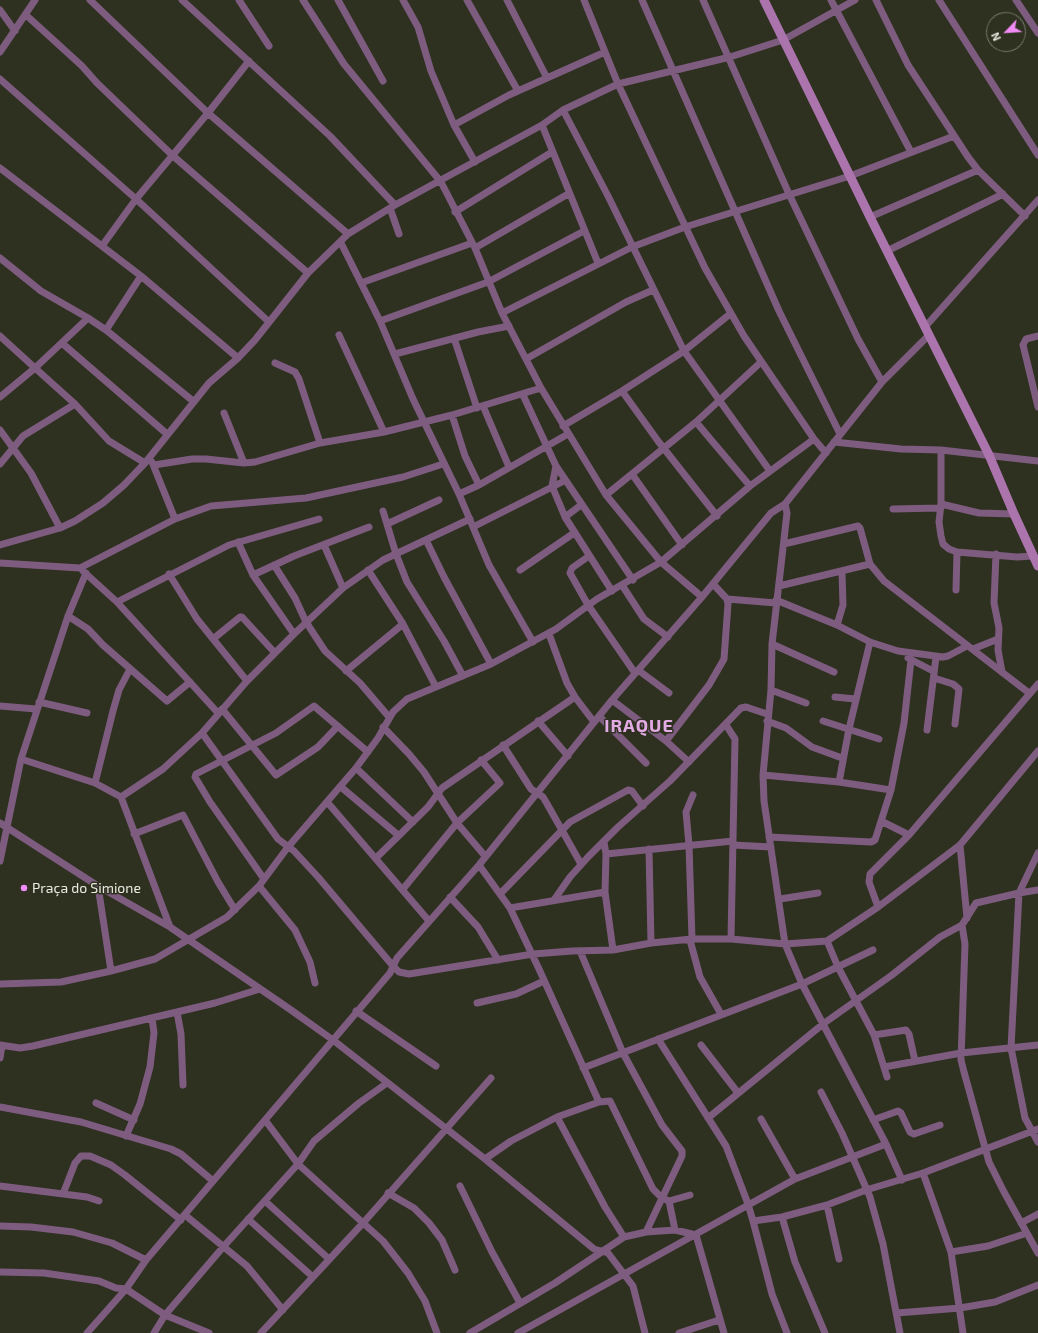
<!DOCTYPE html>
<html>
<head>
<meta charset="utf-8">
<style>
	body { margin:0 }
	#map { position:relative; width:1038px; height:1333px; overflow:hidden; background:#2e3020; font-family:"Exo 2",sans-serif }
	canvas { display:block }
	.north { position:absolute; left:986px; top:12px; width:40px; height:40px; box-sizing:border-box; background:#2e3020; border:1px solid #787a6c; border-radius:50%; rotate:245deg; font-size:11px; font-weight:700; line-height:16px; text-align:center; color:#e8eadf }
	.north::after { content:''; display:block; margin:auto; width:14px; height:18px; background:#f18bf5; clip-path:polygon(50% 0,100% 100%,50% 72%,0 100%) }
</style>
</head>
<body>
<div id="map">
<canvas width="1038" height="1333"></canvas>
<div class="north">N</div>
</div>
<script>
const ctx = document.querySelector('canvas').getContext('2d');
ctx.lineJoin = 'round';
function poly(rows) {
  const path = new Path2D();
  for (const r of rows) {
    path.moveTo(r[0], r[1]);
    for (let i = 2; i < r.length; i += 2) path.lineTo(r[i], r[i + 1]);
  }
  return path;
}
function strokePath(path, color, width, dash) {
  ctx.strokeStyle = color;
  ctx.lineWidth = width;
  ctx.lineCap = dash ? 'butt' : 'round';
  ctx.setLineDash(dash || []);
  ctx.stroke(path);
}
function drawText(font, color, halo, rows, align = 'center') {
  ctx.font = font + ' "Exo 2",sans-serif';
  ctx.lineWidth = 3;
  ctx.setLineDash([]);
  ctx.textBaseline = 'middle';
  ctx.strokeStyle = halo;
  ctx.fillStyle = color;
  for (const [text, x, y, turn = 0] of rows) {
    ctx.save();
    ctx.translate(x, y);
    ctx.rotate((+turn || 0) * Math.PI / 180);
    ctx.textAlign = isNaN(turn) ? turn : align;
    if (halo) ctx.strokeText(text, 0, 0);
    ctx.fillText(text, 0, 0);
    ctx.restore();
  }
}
strokePath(poly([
	[90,0,208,113,348,234],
	[182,0,330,136,395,205],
	[239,0,269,46],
	[303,0,344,64,441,182,475,248,502,313,541,388,606,495,661,562,702,597],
	[338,0,383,81],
	[403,0,418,27,431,71,454,125,475,162],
	[467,0,518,91],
	[507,0,547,78],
	[584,0,618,84,705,268,744,336,814,439,826,453],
	[642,0,779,311,840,434],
	[703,0,789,194,858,339,882,382],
	[831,0,911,152],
	[876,0,908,65,968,157,978,170,1025,216],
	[939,0,1038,155],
	[1016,0,1038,33],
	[0,10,15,31],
	[26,15,82,66,97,83,172,155,308,273],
	[0,52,35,0],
	[0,79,136,199,269,322],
	[563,110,608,196,684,351,770,471],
	[454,125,509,95,605,52],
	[542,125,598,263],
	[0,168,141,276,238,358],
	[390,208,399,234],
	[455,212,552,152],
	[870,217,978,170],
	[341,243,380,321,413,399,459,494,489,565,533,642],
	[102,246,136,199,208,113,249,61],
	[475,248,568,194],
	[887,251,1003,194],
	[0,258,41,291,88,318,106,330,193,401],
	[361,283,472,243],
	[502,313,632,247,685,227,850,176,954,136],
	[380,321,488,282,584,231],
	[925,327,1038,200],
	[106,330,141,276],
	[339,335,384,432],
	[0,336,35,368,88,318],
	[1038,336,1026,339,1023,345,1038,407],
	[454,338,477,408],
	[63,344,167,434],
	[395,354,478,332,509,326],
	[526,359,626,302,653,290],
	[275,363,295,372,299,379,320,443],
	[622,391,658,441,717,516],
	[523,395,556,466,633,580],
	[0,397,35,368,75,404,109,441,145,463],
	[483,406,509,467],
	[224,413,244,463],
	[452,415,465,456,479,485],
	[696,422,750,486],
	[563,426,622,391,684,351,730,314],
	[0,430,31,473,60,528],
	[834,442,901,449,941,450,1038,461],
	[941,450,941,504,979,513,1014,514],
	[152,462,175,519],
	[0,464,23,436,75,404],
	[154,465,192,459,206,459,244,463,255,462,320,443,384,432,452,415,541,388],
	[556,466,552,486,565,517,612,591],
	[632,474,682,545],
	[459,494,479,485,568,434],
	[606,495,696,422,761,362],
	[785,504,787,513,772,644,771,690,763,775,764,801,785,944,802,984,886,1144,902,1180],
	[941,504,939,522,941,536,943,544,949,549,957,552,1017,557,1033,556],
	[893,509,939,508],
	[383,511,396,554,407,582,444,641,463,676],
	[565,517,581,505],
	[387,524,439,500],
	[473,527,564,481],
	[426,540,444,577,491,664],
	[238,542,253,575,294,634],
	[784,544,858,526,860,528,870,564],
	[0,545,60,528,75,521,103,503,124,485,145,463,209,383,238,358,255,340,308,273,348,234,395,205,542,125,563,110,618,84,730,57,783,40,855,0],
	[324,545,343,588],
	[996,554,994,603,999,628,998,650,1002,672],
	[589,556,572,568,570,573,588,605,635,673],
	[0,563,80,568,175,519,211,506,306,498,403,477,443,464],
	[274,565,295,598,306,622,325,651,360,683,389,717],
	[368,570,403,624,436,687],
	[520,570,574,533],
	[83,571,117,602,218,713],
	[169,574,197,619,247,681],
	[253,575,294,556,369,527],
	[622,585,644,619,668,637],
	[779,586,870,564,884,581,1029,693],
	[956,590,957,552],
	[727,599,776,603],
	[776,600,837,625,870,642,898,651,943,657,948,656,967,646],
	[117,602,229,545,319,519],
	[68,616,88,629,103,645,167,701,190,682],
	[837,625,843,605,842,572],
	[549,634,567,683,575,697,594,722],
	[213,639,240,617,242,617,275,653],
	[772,644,834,672],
	[973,649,998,639],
	[908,658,933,671],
	[638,670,669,693],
	[346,671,403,624],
	[934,678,953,684,959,689,955,724],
	[771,690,806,703],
	[835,697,855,699],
	[612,700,666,741,689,762],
	[39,702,87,713],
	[0,706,36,709],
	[222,709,276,775,318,747,338,726],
	[599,716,646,763],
	[538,721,568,756],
	[767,721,786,728,812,747,842,758],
	[823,721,879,739],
	[726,725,735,739,731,939],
	[383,727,409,754,424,772,457,823,485,856],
	[927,730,936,657],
	[202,733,278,839,294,851,318,877,393,966,399,972,409,974,533,954,572,951,613,950,651,943,692,939,731,939,785,944,827,941,878,907,960,845,1038,751],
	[666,741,709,685,724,659,728,604,727,599,713,584],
	[503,745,531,789,543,797,546,802,581,864],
	[21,759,95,783,121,797,170,927],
	[356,768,413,822],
	[763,775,839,782,891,790],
	[839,782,849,729,870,642],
	[95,783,113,711,119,690,130,669],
	[341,787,398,835],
	[121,797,163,769,202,733,247,681,294,634,343,588,383,560,470,519],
	[328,803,429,921],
	[881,821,909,835],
	[0,823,98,886,170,927,291,1010,333,1040,485,1159,594,1249,608,1253,633,1286,645,1333],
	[134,834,183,815,218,882,235,910],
	[769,837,871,842,875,840,891,790,904,723,911,660],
	[604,842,606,854,605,892,613,950],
	[733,845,771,847],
	[960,845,967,918],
	[649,849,651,943],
	[1038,853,1019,893,1011,1048,1025,1118,1038,1142],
	[606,854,733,841],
	[376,858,428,807,442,788,575,697],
	[0,861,21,759,68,616,86,573],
	[479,865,510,908,539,969,599,1102],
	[264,879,210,802,195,777,196,774,276,733,314,706,368,752],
	[98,886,111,971],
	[259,886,295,930,310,962,315,983],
	[403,889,457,823,500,783,481,760],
	[501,893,570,822,628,790,632,791,643,806],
	[450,897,478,927,498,960],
	[780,899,818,893],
	[554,900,570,877,588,857,618,827,670,781,741,708,746,707,767,714],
	[878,907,869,882,870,874,909,835,1038,684],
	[510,908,605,892],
	[962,925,965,944,961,1060,964,1072,989,1162,1004,1192,1038,1253],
	[692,939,689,845,686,812,693,795],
	[690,940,700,977,721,1014],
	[827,941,838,967,874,1035,887,1077],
	[580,951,623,1053,662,1125,682,1151,682,1156,646,1232],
	[0,984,61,982,111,971,155,959,227,917,259,886,288,847,356,768,378,738,393,712,407,699,491,664,556,629,597,599,661,562,750,486,814,439],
	[477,1003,516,994,544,981],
	[356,1011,436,1066],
	[177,1012,181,1034,183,1085],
	[874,1035,906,1030,909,1034,915,1061],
	[658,1039,726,1146,748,1204,753,1221,782,1217,827,1205,866,1190,923,1173,1038,1129],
	[0,1045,20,1048,33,1046,215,1003,260,989],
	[701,1045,738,1093],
	[0,1058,2,1046],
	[884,1067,961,1053,1038,1045],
	[583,1068,802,984,873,950],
	[821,1092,842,1133,870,1197,883,1244,900,1333],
	[96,1103,134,1120],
	[0,1107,81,1122,171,1149,181,1154,213,1181],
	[557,1117,605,1207,624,1237],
	[708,1118,823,1024,892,975,940,937,962,925,976,903,1019,893,1038,890],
	[761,1119,795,1179],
	[265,1120,298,1164,383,1241,408,1273,425,1301,437,1333],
	[873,1120,898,1111,901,1113,910,1132,914,1134,940,1125],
	[126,1136,140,1104,150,1067,154,1033,152,1018],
	[485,1159,511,1141,557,1117,599,1102,610,1101,653,1189,662,1198,669,1201,690,1195],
	[923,1173,951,1252,963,1333],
	[0,1186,87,1197,99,1201],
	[460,1186,492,1252,520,1303],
	[388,1193,414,1208,429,1223,442,1240,455,1270],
	[63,1194,75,1163,81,1156,90,1156,111,1165,125,1175,181,1220],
	[265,1201,329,1259],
	[669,1201,675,1230],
	[827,1205,839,1259],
	[185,1215,247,1266,283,1310],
	[782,1217,795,1262,825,1333],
	[248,1219,313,1277],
	[753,1221,772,1294,787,1333],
	[1021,1223,1038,1214],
	[0,1226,31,1227,73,1232,112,1243,146,1260],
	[951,1252,988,1246,1027,1233],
	[0,1272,44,1273,99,1281,116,1288,126,1289,165,1315,209,1333],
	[897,1313,960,1308,995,1302,1038,1285],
	[87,1333,126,1289,146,1260,390,973,397,958,479,865,612,700,702,597,771,513,785,504,882,382,929,335],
	[154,1333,165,1315,224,1246,298,1164,314,1141,359,1103,387,1083],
	[261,1333,364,1222,491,1078],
	[470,1333,555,1283,624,1237,646,1232,675,1230,696,1235,724,1333],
	[518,1333,795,1179,886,1144],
	[679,1333,719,1320]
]), '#7e5c7f', 7);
strokePath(poly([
	[764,0,870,217,989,455,1014,514,1038,566]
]), '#ab74ac', 9);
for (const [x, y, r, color] of [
	[24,888,4,"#f18bf5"]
]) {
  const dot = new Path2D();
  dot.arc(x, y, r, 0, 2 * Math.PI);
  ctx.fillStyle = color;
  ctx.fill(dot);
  strokePath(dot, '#2e3020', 1.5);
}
drawText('14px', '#e8eadf', '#2e3020', [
	["Praça do Simione",32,888]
], 'left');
ctx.letterSpacing = '1px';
drawText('bold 18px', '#e3abe4', '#2e3020', [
	["IRAQUE",639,726]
]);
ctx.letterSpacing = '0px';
</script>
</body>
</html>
